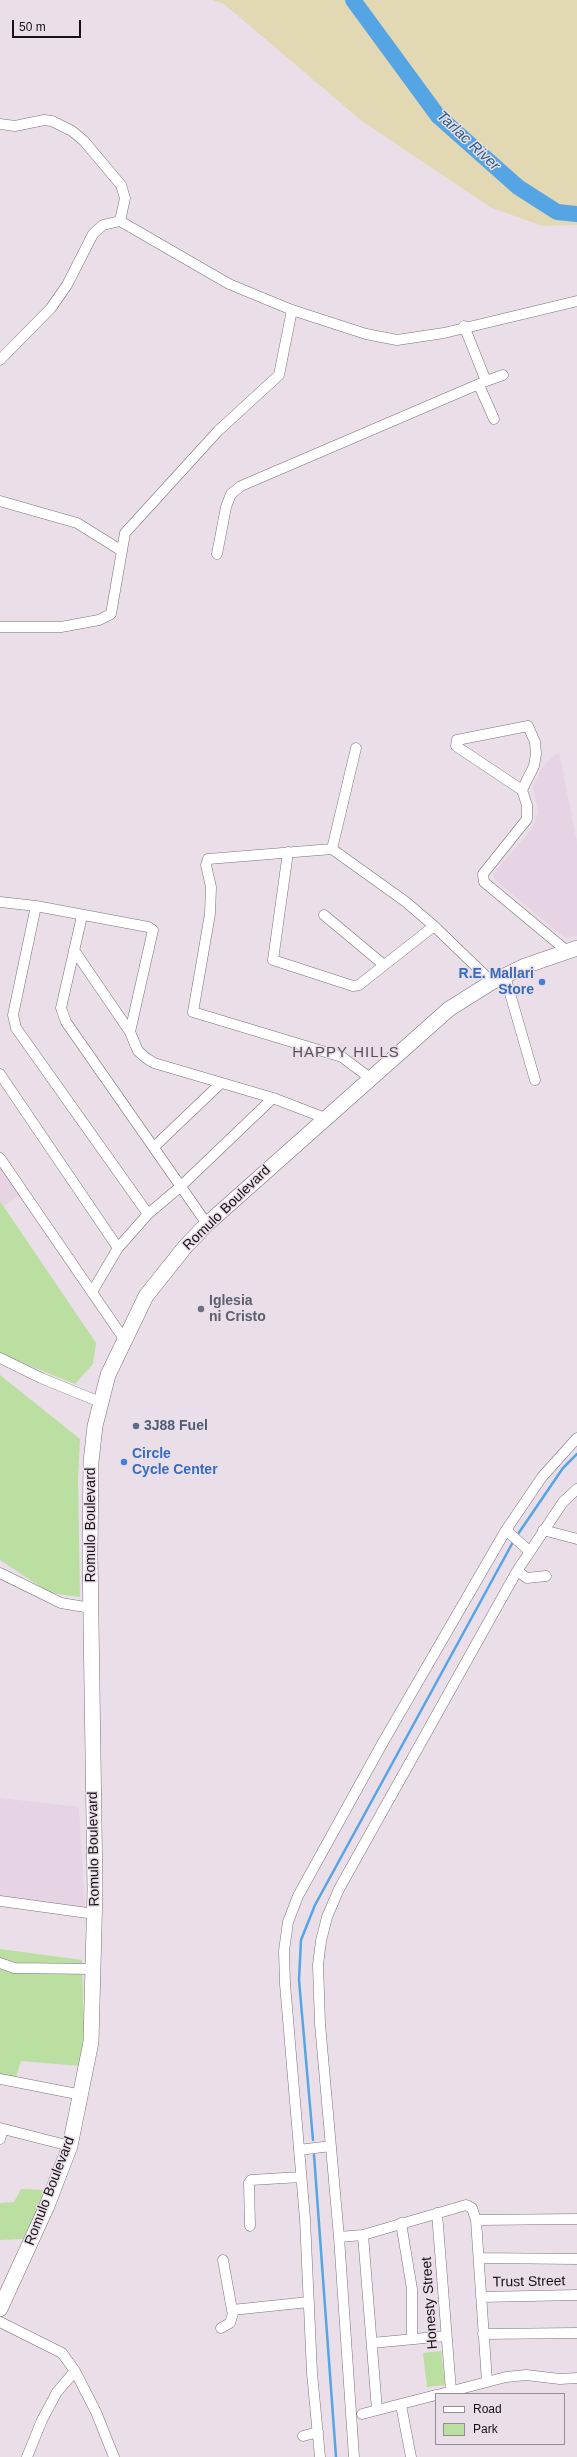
<!DOCTYPE html>
<html>
<head>
<meta charset="utf-8">
<style>
	body { margin:0 }
	#map { position:relative; width:577px; height:2457px; overflow:hidden; background:#eadee9; font-family:Arial,sans-serif }
	canvas { display:block }
	.legend { position:absolute; left:435px; top:2393px; width:130px; height:52px; box-sizing:border-box; background:#eadee9; border:1px solid #958c94; margin:0; padding:5px 7px; list-style:none; font-size:12px; color:#151115 }
	.legend li { display:flex; align-items:center; gap:8px; height:20px }
	.legend b { width:20px; border:1px solid #958c94 }
	.scale { position:absolute; left:12px; top:20px; width:69px; height:18px; box-sizing:border-box; border:2px solid #151115; border-top:0; padding-left:5px; font-size:12px; line-height:14px; white-space:nowrap; color:#151115; -webkit-text-stroke:3px #eadee9; paint-order:stroke }
</style>
</head>
<body>
<div id="map">
<canvas width="577" height="2457"></canvas>
<ul class="legend">
<li><b style="height:5px;background:#fff"></b>Road</li>
<li><b style="height:11px;background:#badfa1"></b>Park</li>
</ul>
<div class="scale">50 m</div>
</div>
<script>
const ctx = document.querySelector('canvas').getContext('2d');
ctx.lineJoin = 'round';
function fillPath(path, color) {
  ctx.fillStyle = color;
  ctx.fill(path, 'evenodd');
}
function poly(rows) {
  const path = new Path2D();
  for (const r of rows) {
    path.moveTo(r[0], r[1]);
    for (let i = 2; i < r.length; i += 2) path.lineTo(r[i], r[i + 1]);
  }
  return path;
}
function strokePath(path, color, width, dash) {
  ctx.strokeStyle = color;
  ctx.lineWidth = width;
  ctx.lineCap = dash ? 'butt' : 'round';
  ctx.setLineDash(dash || []);
  ctx.stroke(path);
}
function drawText(font, color, halo, rows, align = 'center') {
  ctx.font = font + ' Arial,sans-serif';
  ctx.lineWidth = 3;
  ctx.setLineDash([]);
  ctx.textBaseline = 'middle';
  ctx.strokeStyle = halo;
  ctx.fillStyle = color;
  for (const [text, x, y, turn = 0] of rows) {
    ctx.save();
    ctx.translate(x, y);
    ctx.rotate((+turn || 0) * Math.PI / 180);
    ctx.textAlign = isNaN(turn) ? turn : align;
    if (halo) ctx.strokeText(text, 0, 0);
    ctx.fillText(text, 0, 0);
    ctx.restore();
  }
}
fillPath(poly([
	[559,752,577,842,577,936,565,938,495,880,493,874,532,829,538,812,533,786,543,766],
	[0,1161,22,1194,4,1206,0,1200],
	[0,1798,79,1807,85,1911,0,1899]
]), '#e6d3e4');
fillPath(poly([
	[0,1201,96,1343,93,1364,75,1384,0,1354],
	[0,1375,80,1439,78,1479,80,1597,50,1593,0,1560],
	[0,1949,82,1960,84,2028,81,2066,21,2061,15,2080,0,2076],
	[21,2189,48,2190,23,2239,0,2240,0,2203,14,2202],
	[441,2351,445,2385,427,2387,423,2353]
]), '#badfa1');
fillPath(poly([
	[213,0,577,0,577,225,542,226,490,207,362,121,224,4]
]), '#e2d9b4');
strokePath(poly([
	[518,1534,563,1468,577,1454],
	[313,2140,299,1980,301,1940,315,1905,513,1542],
	[314,2155,336,2457]
]), '#55a4e4', 2.5);
strokePath(poly([
	[353,0,438,116,518,187,557,212,577,214]
]), '#55a4e4', 16);
const minor = poly([
	[0,124,15,126,44,120,52,121,72,131,84,141,121,185,125,198,120,221],
	[0,360,51,308,67,285,93,234,103,225,120,221,229,284,292,310,366,334,397,340,444,333,577,301],
	[486,381,503,375],
	[479,385,494,419],
	[0,501,77,523,122,551],
	[217,554,226,507,231,494,241,486,486,381,464,326],
	[0,627,61,627,99,620,111,614,125,533,218,431,279,375,292,310],
	[522,790,534,766,536,754,535,742,528,726,457,740,456,746,522,790,527,805,527,819,483,874,484,882,567,951],
	[332,849,356,748],
	[288,852,273,960,353,986,359,985,434,926],
	[0,902,36,906,148,927,153,930,130,1032],
	[36,906,13,1015,16,1028,148,1214],
	[324,915,384,965],
	[82,916,61,1008,66,1022,207,1224],
	[74,950,130,1032,138,1051,146,1058,154,1063,273,1098,325,1118],
	[505,976,535,1080],
	[0,1074,118,1248],
	[370,1078,342,1057,193,1012,210,914,211,887,206,865,208,859,332,849,406,902,434,926,492,982],
	[154,1147,221,1083],
	[0,1158,124,1339],
	[92,1292,118,1248,148,1214,180,1187,273,1098],
	[0,1358,41,1378,100,1402],
	[506,1530,529,1551],
	[543,1530,577,1539],
	[517,1571,527,1578,546,1576],
	[0,1573,61,1603,91,1608],
	[0,1901,95,1914],
	[0,1963,14,1968,93,1969],
	[0,2079,82,2095],
	[0,2128,70,2146],
	[0,2139,3,2129],
	[299,2150,331,2146],
	[437,2213,451,2391],
	[476,2220,577,2219],
	[401,2223,412,2289,412,2339],
	[250,2226,249,2183,251,2180,301,2177],
	[363,2235,377,2410],
	[339,2237,363,2235,466,2205,472,2208,476,2220,487,2382],
	[479,2258,577,2259],
	[223,2260,232,2310,309,2302],
	[481,2297,577,2295],
	[0,2322,62,2353,75,2371,96,2412,114,2457],
	[221,2328,230,2323,234,2310],
	[483,2334,577,2333],
	[372,2343,446,2336],
	[441,2394,506,2377,526,2375,560,2379,577,2378],
	[401,2405,411,2457],
	[362,2414,436,2395],
	[303,2436,318,2432],
	[27,2457,42,2420,57,2392,75,2371],
	[320,2457,312,2373,305,2219,285,1984,284,1951,288,1922,298,1896,382,1744,506,1530,542,1477,577,1438],
	[354,2457,339,2237,320,2024,318,1965,321,1941,327,1917,339,1889,517,1571,563,1502,577,1489]
]);
const highway = poly([
	[0,2309,47,2206,70,2146,91,2042,95,1890,90,1554,91,1462,95,1426,108,1375,146,1296,185,1247,207,1224,449,1009,492,982,525,966,577,948]
]);
strokePath(minor, '#7c717b', 11);
strokePath(highway, '#7c717b', 16);
strokePath(minor, '#fff', 10);
strokePath(highway, '#fff', 15);
for (const [x, y, r, color] of [
	[542,982,4,"#3f7fe0"],
	[201,1309,4,"#6b7280"],
	[136,1426,4,"#5c6f8a"],
	[124,1462,4,"#3f7fe0"]
]) {
  const dot = new Path2D();
  dot.arc(x, y, r, 0, 2 * Math.PI);
  ctx.fillStyle = color;
  ctx.fill(dot);
  strokePath(dot, '#eadee9', 1.5);
}
drawText('bold 14px', '#366cbe', '#eadee9', [
	["R.E. Mallari",534,974],
	["Store",534,990],
	["Circle",132,1454,"left"],
	["Cycle Center",132,1470,"left"]
], 'right');
drawText('14px', '#151115', '#eadee9', [
	["Romulo Boulevard",227,1208,-44],
	["Romulo Boulevard",91,1525,-90],
	["Romulo Boulevard",94,1849,-91],
	["Romulo Boulevard",50,2191,-69],
	["Trust Street",529,2282,-1],
	["Honesty Street",430,2303,-94]
]);
drawText('bold 14px', '#5b616d', '#eadee9', [
	["Iglesia",209,1301],
	["ni Cristo",209,1317]
], 'left');
drawText('bold 14px', '#4e5e75', '#eadee9', [
	["3J88 Fuel",144,1426]
], 'left');
drawText('italic 15px', '#235b86', '#eadee9', [
	["Tarlac River",468,141,43]
]);
ctx.letterSpacing = '1px';
drawText('15px', '#5a5059', '#eadee9', [
	["HAPPY HILLS",346,1053]
]);
ctx.letterSpacing = '0px';
</script>
</body>
</html>
